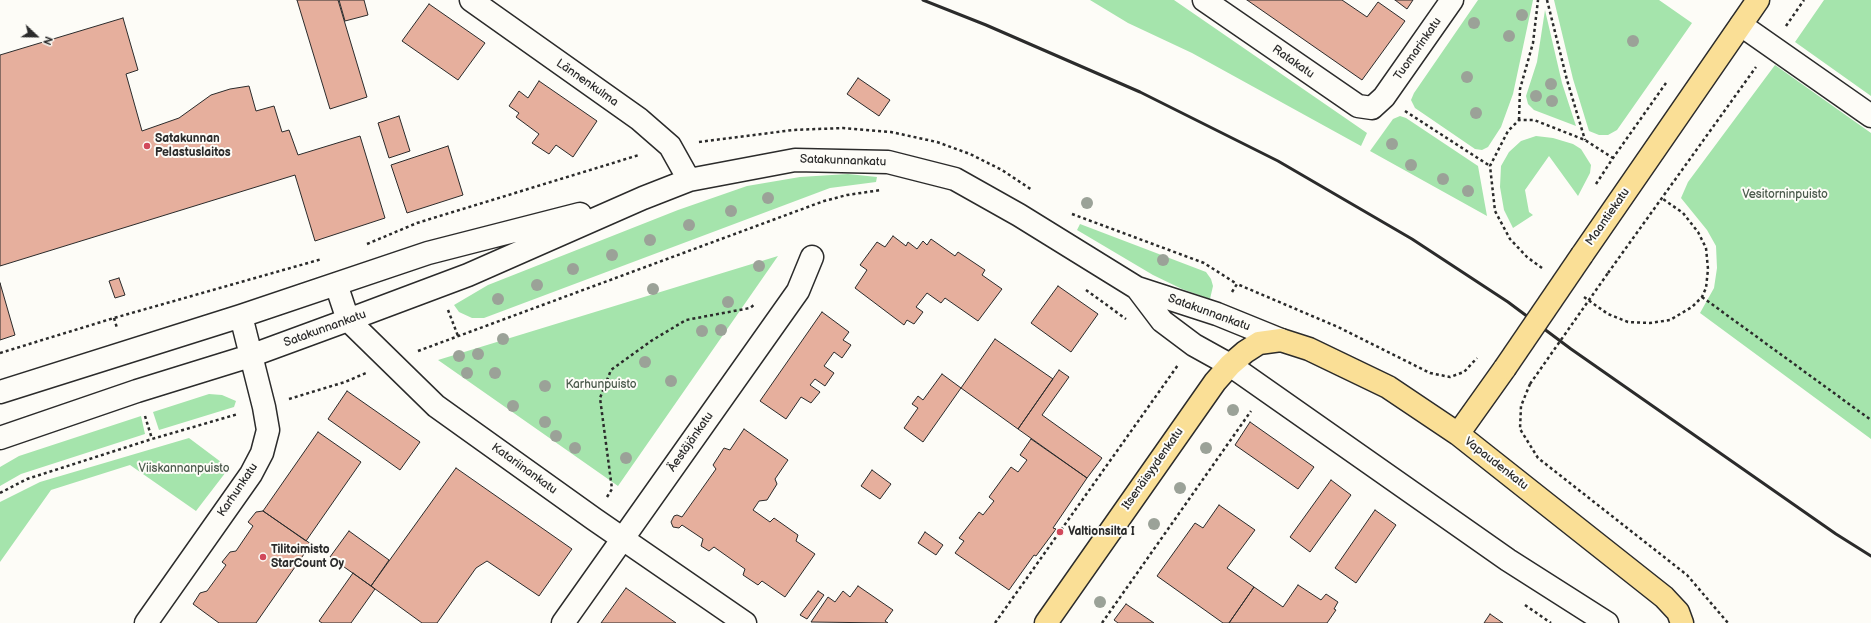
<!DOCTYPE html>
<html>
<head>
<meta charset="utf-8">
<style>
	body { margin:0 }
	#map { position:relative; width:1871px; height:623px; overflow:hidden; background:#fdfcf7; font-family:"Balsamiq Sans",sans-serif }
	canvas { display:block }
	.north { position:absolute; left:16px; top:16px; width:40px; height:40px; -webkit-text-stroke:3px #fdfcf7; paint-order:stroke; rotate:112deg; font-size:11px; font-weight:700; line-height:16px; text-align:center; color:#2b2b2b }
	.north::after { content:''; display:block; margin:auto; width:14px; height:18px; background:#2b2b2b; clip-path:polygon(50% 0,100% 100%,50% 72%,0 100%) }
</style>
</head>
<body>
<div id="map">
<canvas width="1871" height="623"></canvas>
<div class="north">N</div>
</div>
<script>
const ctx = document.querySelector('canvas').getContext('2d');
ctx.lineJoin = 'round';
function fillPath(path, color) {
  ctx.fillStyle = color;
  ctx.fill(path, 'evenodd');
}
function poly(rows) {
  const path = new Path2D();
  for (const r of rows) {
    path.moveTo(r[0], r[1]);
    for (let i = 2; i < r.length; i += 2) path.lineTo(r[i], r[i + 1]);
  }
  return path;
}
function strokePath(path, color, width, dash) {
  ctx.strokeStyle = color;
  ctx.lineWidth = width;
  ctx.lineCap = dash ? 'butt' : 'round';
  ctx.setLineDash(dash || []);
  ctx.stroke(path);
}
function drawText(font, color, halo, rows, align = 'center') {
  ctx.font = font + ' "Balsamiq Sans",sans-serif';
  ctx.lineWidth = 4;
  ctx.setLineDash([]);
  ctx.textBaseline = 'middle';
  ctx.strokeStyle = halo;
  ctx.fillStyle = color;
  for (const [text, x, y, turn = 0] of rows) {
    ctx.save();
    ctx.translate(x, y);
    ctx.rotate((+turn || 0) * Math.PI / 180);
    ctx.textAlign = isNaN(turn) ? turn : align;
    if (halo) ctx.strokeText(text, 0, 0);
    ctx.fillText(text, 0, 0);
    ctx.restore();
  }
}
fillPath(poly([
	[1090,0,1174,0,1367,133,1361,146,1192,53,1128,23],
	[1478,0,1533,0,1513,94,1501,127,1488,147,1482,150,1475,149,1415,108,1411,100,1414,93],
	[1554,0,1659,0,1692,23,1617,130,1608,135,1599,135,1589,131,1573,79],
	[1824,0,1871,0,1871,96,1795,42],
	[1545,10,1562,83,1576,126,1534,110,1528,104,1526,96,1537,62],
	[1775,65,1871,133,1871,439,1700,313,1714,288,1717,268,1716,246,1707,230,1681,198,1688,182],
	[1400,116,1406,118,1478,166,1487,216,1370,151,1393,119],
	[1536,136,1553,138,1573,144,1581,149,1591,165,1590,173,1578,196,1549,156,1525,190,1529,212,1533,215,1513,228,1504,210,1500,187,1501,166,1509,152,1521,141],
	[848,174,877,177,876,182,830,188,484,318,472,318,459,312,454,305,488,285,678,210,747,186,800,177],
	[1080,224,1206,272,1211,279,1213,286,1210,299,1182,289,1153,275,1077,230],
	[778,256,618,486,438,360],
	[209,394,222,395,236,401,234,407,159,430,153,412],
	[141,416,145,434,21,474,0,486,0,467,19,456],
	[189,438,229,468,196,511,130,465,51,490,0,562,0,502,40,482]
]), '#a5e4ac');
const building = poly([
	[297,0,338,0,367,97,330,109,297,0],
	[339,0,364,0,368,15,345,21,339,0],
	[1247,0,1342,0,1367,17,1378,2,1405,21,1362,80,1247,0],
	[1395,0,1413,0,1407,9,1395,0],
	[429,4,485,43,458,80,402,41,429,4],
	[123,18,138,70,126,74,142,131,179,118,211,95,230,89,249,86,256,111,274,106,282,132,289,130,298,155,360,136,385,218,315,241,295,175,0,266,0,55,123,18],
	[858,78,890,100,879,116,847,94,858,78],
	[539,81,597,121,573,157,556,145,549,154,532,143,539,134,516,117,519,113,509,106,519,91,528,98,539,81],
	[399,116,410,151,389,158,378,123,399,116],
	[448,146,463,195,407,213,391,165,448,146],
	[893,236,906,246,908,242,917,249,923,241,927,245,931,239,955,256,958,252,985,270,982,275,1002,289,978,321,945,298,941,303,927,293,916,307,923,312,914,324,907,320,904,325,855,288,867,270,860,265,877,242,885,247,893,236],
	[119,278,125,295,115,298,109,281,119,278],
	[0,283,15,335,0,340,0,283],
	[1058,286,1098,314,1071,352,1031,323,1058,286],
	[822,312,849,332,843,340,851,345,842,358,834,352,824,366,834,373,825,386,815,379,810,385,820,392,811,403,801,397,786,419,760,401,822,312],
	[995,339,1053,379,1018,429,961,388,995,339],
	[1059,370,1069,377,1042,415,1102,458,1087,478,1018,429,1059,370],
	[942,374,961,388,923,442,904,428,918,408,912,404,918,396,923,400,942,374],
	[347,391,420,442,400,470,328,419,347,391],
	[1250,422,1314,467,1298,489,1235,445,1250,422],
	[744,429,788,460,775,479,777,484,767,500,759,501,753,510,770,522,774,518,798,535,796,541,815,554,785,597,762,581,758,585,743,575,745,569,714,547,709,551,701,546,703,539,682,525,679,528,673,527,671,522,674,516,677,515,682,517,716,469,713,465,724,448,730,450,744,429],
	[318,432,361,462,306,541,263,511,318,432],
	[1031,439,1087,478,1053,528,1056,529,1036,556,1034,555,1009,590,955,553,964,541,959,538,979,512,983,515,994,501,989,497,1011,467,1018,472,1027,460,1020,455,1031,439],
	[456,468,572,549,539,596,487,561,476,568,437,623,422,623,371,586,456,468],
	[872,470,891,484,880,499,861,486,872,470],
	[1331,480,1351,495,1310,552,1290,537,1331,480],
	[1219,505,1255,530,1227,568,1254,587,1229,623,1223,623,1157,576,1195,523,1203,528,1219,505],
	[1375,510,1396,525,1356,583,1335,568,1375,510],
	[263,511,311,544,256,623,219,623,193,604,200,593,207,591,226,565,222,562,230,552,236,551,253,526,248,522,256,512,263,511],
	[349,531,389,560,371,586,330,557,349,531],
	[925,532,943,545,936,555,918,543,925,532],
	[353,573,375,589,351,623,322,623,319,621,353,573],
	[1298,585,1321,600,1326,594,1338,602,1334,609,1336,610,1327,623,1229,623,1254,587,1283,607,1298,585],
	[858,586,893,610,885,621,888,623,811,622,828,597,835,602,843,591,850,597,858,586],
	[626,588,676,623,601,623,626,588],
	[818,591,824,595,807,619,800,615,818,591],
	[1126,604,1154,623,1118,623,1114,620,1126,604],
	[1490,614,1503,623,1484,623,1490,614]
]);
fillPath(building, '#e6af9d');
strokePath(building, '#2b2b2b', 1);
const minor = poly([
	[471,0,639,119,670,146,689,180],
	[1204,0,1358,106,1372,108,1384,97,1452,0],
	[1741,25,1871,116],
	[336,284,348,320,436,406,594,519,745,623],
	[1137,288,1162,321,1194,345,1230,365,1508,560,1607,623],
	[0,392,241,316,428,253,580,214],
	[0,438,137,391,250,356,348,320,468,275,643,198,689,180,795,160,888,162,955,179,1019,215,1137,288,1217,314,1281,340],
	[146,623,251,474,262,453,268,430,264,407,241,316],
	[563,623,798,291,812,257]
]);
const major = poly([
	[1582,255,1758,0],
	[1458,434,1505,368],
	[1046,623,1215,382,1230,365,1245,352,1259,343,1281,340,1309,349,1388,387,1458,434,1664,597,1678,612,1682,623]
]);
strokePath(minor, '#2b2b2b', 25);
strokePath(major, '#2b2b2b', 25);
strokePath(poly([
	[1547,0,1567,80,1585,140],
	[1786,26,1804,0],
	[1405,111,1490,166],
	[1519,120,1520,89,1533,43,1538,0],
	[699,142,793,130,843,128,891,132,937,142,970,154,1002,170,1032,190],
	[1596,184,1613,158,1666,83],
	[1072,214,1204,263,1237,284],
	[367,244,417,223,639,155],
	[1542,268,1527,257,1510,239,1495,211,1490,166,1508,131,1519,120,1534,120,1585,140,1613,158],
	[1608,273,1756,67],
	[1086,290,1126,319],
	[1232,292,1237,284,1338,327,1430,373,1450,377,1464,372,1477,358],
	[1584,297,1608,314,1628,322,1650,323,1670,320,1692,307,1702,297,1706,288,1708,269,1706,248,1698,232,1683,213,1663,199],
	[1702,297,1871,420],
	[448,310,458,336],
	[114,318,117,328],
	[418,351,824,201,847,195,881,190],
	[0,353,114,318,322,259],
	[1530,384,1521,406,1520,429,1538,458,1687,575,1728,623],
	[289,399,345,382,366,373],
	[145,416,152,439],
	[0,493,27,479,152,439,238,414],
	[607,497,612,489,600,398,611,370,651,341,686,320,750,308,755,304],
	[1525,605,1551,623],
	[995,623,1178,365],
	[1102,623,1251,411]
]), '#2b2b2b', 2.5, [3, 3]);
strokePath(minor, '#fdfcf7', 22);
strokePath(major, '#fadf96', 22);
strokePath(poly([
	[923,0,986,25,1140,92,1278,161,1412,239,1508,302,1571,349,1836,534,1871,556]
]), '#2b2b2b', 3);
const majorBridge = poly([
	[1505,368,1582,255]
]);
strokePath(majorBridge, '#2b2b2b', 25, []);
strokePath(poly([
	[1530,384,1608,273]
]), '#2b2b2b', 2.5, [3, 3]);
strokePath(majorBridge, '#fadf96', 22);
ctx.fillStyle = '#9ba298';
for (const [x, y] of [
	[1522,15],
	[1474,23],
	[1509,36],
	[1633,41],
	[1467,77],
	[1551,84],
	[1536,96],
	[1552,101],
	[1476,113],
	[1392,144],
	[1411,165],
	[1443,179],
	[1468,191],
	[768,198],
	[1087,203],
	[731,211],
	[689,225],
	[650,240],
	[612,255],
	[1163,260],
	[759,266],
	[573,269],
	[537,285],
	[653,289],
	[498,299],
	[728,302],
	[721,330],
	[702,331],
	[503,339],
	[478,354],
	[459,356],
	[645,362],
	[467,373],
	[495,373],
	[671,381],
	[545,386],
	[513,406],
	[1233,410],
	[545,422],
	[556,436],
	[575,448],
	[1206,448],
	[626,458],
	[1180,488],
	[1154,524],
	[1100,602]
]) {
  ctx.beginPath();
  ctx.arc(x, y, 6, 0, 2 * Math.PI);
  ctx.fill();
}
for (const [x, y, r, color] of [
	[147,146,4,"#d1495b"],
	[1060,532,4,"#d1495b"],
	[263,557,4,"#d1495b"]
]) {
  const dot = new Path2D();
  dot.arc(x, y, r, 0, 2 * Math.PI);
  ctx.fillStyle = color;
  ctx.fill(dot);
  strokePath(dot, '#fdfcf7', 1.5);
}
drawText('12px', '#2b2b2b', '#fdfcf7', [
	["Tuomarinkatu",1418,49,-55],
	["Ratakatu",1293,62,35],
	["Lännenkulma",587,83,35],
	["Satakunnankatu",843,161,2],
	["Maantiekatu",1608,217,-55],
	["Satakunnankatu",1209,313,20],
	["Satakunnankatu",325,329,-20],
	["Äestäjänkatu",691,442,-55],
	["Vapaudenkatu",1496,464,38],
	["Katariinankatu",524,469,36],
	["Itsenäisyydenkatu",1153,469,-55],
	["Karhunkatu",238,490,-56]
]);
drawText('bold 12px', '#2b2b2b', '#fdfcf7', [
	["Satakunnan",155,139],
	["Pelastuslaitos",155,153],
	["Valtionsilta I",1068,532],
	["Tilitoimisto",271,550],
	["StarCount Oy",271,564]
], 'left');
drawText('12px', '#4a594b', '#fdfcf7', [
	["Vesitorninpuisto",1785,195],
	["Karhunpuisto",601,385],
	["Viiskannanpuisto",184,469]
]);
</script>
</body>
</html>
